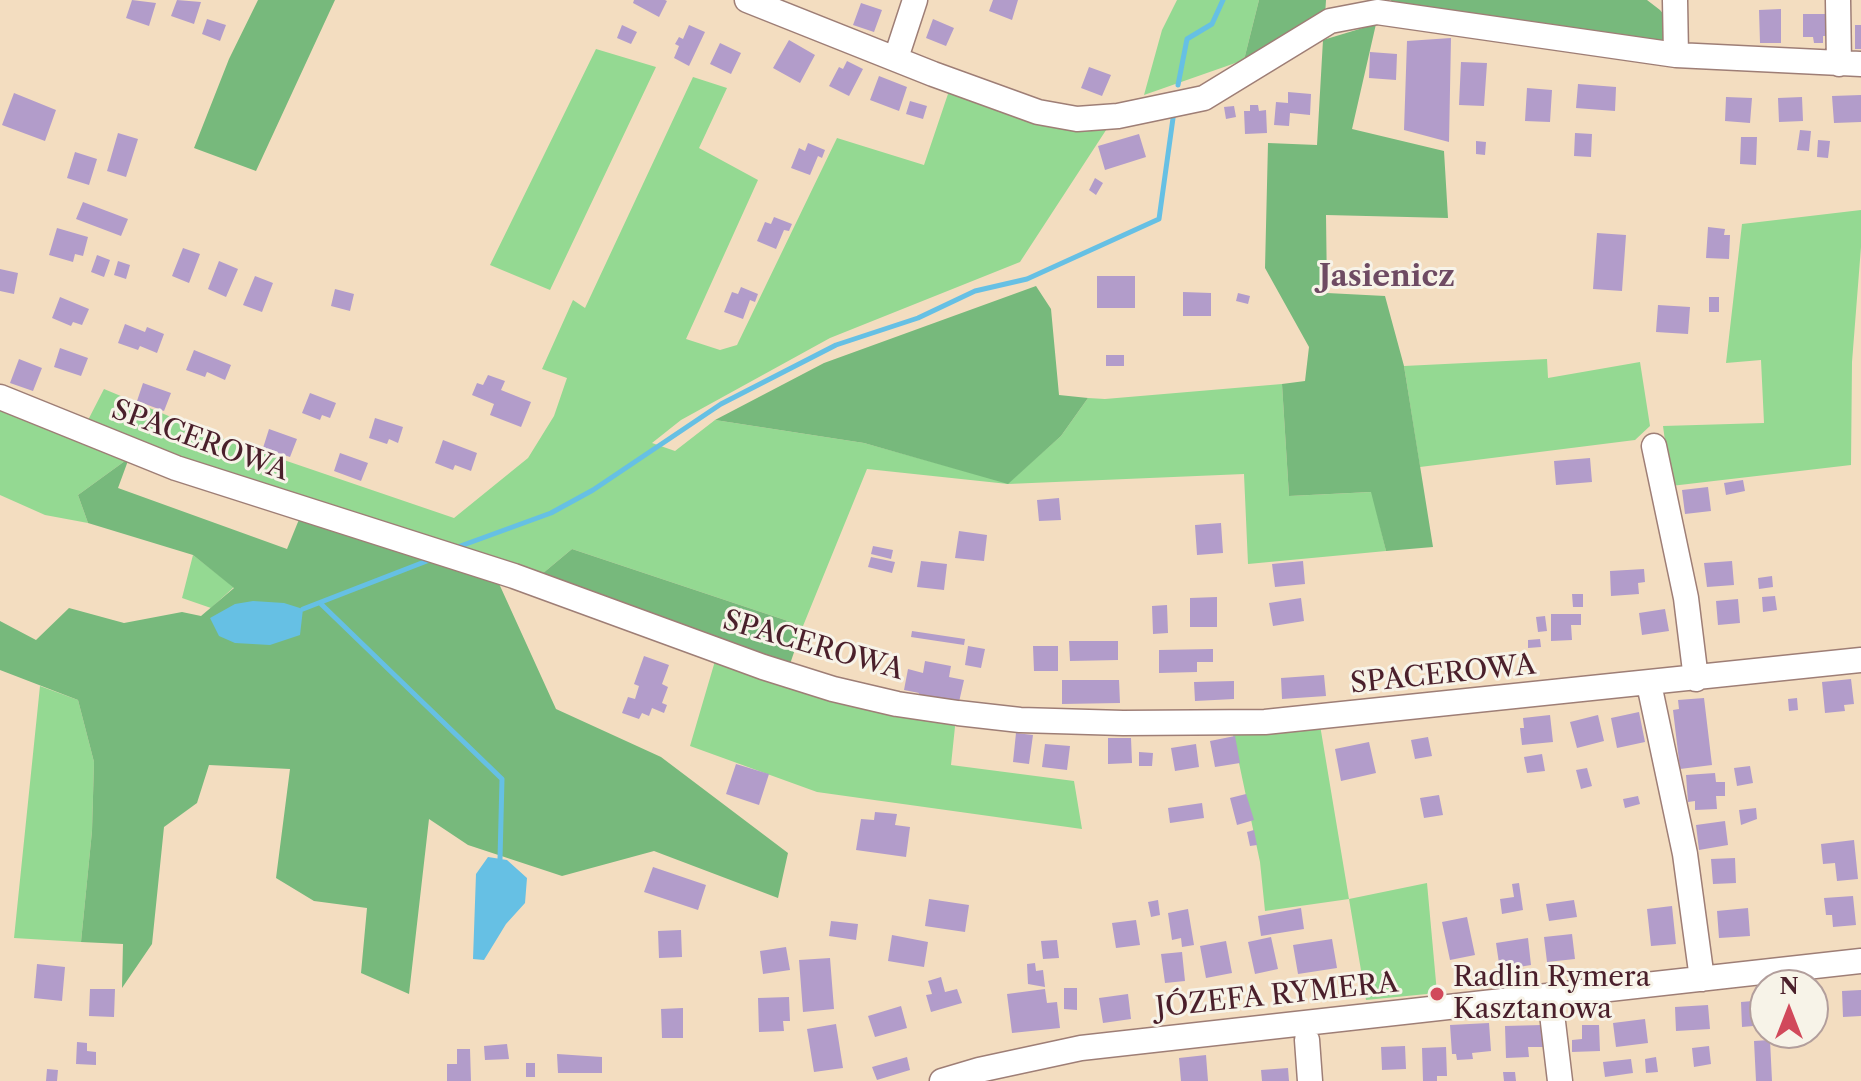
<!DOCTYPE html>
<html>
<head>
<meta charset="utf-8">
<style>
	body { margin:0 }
	#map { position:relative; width:1861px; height:1081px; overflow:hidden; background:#f3ddc0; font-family:"Libre Caslon Text",serif }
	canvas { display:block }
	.north { position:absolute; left:1749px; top:969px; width:80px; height:80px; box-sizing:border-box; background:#f7f3e8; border:2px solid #b29e9c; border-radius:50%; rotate:0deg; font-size:22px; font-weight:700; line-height:32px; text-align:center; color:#4a1f2b }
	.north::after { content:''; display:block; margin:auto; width:28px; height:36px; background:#d1495b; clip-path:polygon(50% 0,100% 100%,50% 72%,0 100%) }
</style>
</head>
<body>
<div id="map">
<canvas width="1861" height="1081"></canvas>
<div class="north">N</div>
</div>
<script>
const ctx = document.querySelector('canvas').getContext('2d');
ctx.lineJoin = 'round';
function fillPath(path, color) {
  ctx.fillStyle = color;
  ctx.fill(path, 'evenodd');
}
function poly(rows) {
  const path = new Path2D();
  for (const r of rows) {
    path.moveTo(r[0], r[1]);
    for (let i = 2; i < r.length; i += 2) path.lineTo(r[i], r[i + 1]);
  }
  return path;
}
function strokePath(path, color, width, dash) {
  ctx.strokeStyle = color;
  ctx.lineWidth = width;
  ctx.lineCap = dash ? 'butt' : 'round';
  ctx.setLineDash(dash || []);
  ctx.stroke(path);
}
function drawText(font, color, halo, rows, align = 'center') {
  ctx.font = font + ' "Libre Caslon Text",serif';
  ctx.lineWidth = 6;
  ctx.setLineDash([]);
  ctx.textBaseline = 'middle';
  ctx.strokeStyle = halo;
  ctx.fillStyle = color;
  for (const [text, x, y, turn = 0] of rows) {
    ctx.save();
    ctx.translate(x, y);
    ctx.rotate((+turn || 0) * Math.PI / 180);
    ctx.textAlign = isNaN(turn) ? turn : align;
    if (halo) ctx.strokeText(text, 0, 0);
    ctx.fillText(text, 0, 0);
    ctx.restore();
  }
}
fillPath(poly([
	[1177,0,1259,0,1244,60,1144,95,1162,30],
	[596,49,656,67,550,290,490,265],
	[693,77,727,88,699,148,758,180,686,339,720,350,737,345,837,138,924,165,950,88,1110,124,1020,262,830,338,681,420,652,443,675,451,715,420,864,443,1008,483,1061,436,1088,398,1105,399,1282,384,1289,496,1372,492,1386,551,1248,564,1244,474,1008,484,867,469,803,626,572,549,536,579,432,545,86,424,104,389,231,442,454,518,528,458,554,416,567,378,542,369,573,300,585,308],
	[1861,210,1861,247,1852,362,1851,465,1671,486,1663,426,1764,423,1761,360,1726,363,1742,224],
	[1547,359,1548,378,1640,362,1650,426,1635,440,1420,467,1404,366],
	[0,406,129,458,78,495,88,523,45,515,0,495],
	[193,555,234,587,211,608,182,598],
	[715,661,956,717,951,765,1074,781,1082,829,817,792,690,746],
	[40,686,78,700,94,762,92,831,81,942,14,938],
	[1320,725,1349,899,1427,883,1437,993,1366,1000,1349,899,1265,911,1260,862,1232,730]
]), '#94d992');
fillPath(poly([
	[258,0,335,0,256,171,194,148,229,59],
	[1259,0,1326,0,1325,16,1244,60],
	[1391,0,1647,0,1660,10,1688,43,1603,37,1392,5],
	[1376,24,1352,129,1444,151,1448,218,1326,215,1327,293,1385,296,1404,366,1433,547,1386,551,1371,492,1289,496,1282,384,1305,381,1309,347,1265,268,1268,143,1317,145,1323,40],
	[1036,286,1051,309,1059,395,1088,398,1061,436,1008,484,864,443,715,420,824,363],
	[129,458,118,488,287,549,300,517,496,577,556,709,661,757,788,853,778,898,654,851,562,876,468,845,429,819,409,994,361,973,367,908,314,901,276,878,290,769,209,765,197,803,164,827,152,944,122,988,123,944,81,942,92,831,94,762,78,700,0,670,0,621,36,640,69,608,124,623,182,612,201,616,234,588,193,555,88,523,78,495],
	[572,549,803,626,790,664,536,579]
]), '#77b97c');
fillPath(poly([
	[253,601,284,603,303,609,300,635,270,645,235,643,219,636,210,618,235,604],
	[488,857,507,860,527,878,525,903,506,924,484,960,473,959,476,874]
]), '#66c0e4');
strokePath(poly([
	[1178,85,1187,39,1212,24,1223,0],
	[455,548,551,513,593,490,721,404,836,345,918,318,975,291,1027,279,1159,219,1174,111],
	[320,603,502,779,500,859],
	[303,609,432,559]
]), '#66c0e4', 5);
fillPath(poly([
	[132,0,156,3,149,26,126,18],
	[177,0,201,2,194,24,171,16],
	[634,0,665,0,667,1,659,17,633,3],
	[993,0,1018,0,1012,20,989,11],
	[861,3,882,10,874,32,853,25],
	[1781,9,1781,43,1760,43,1759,10],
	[1803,14,1830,14,1831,36,1823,36,1823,43,1814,43,1813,37,1803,37],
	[207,19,226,25,220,41,202,34],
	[933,19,954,28,946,46,926,38],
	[622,25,637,32,631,44,617,38],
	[689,25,705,32,689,66,674,58,679,46,675,44,679,37,683,39],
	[1855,25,1861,25,1861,49,1855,49],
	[1451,38,1449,142,1404,130,1407,41],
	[789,40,815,55,800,83,773,68],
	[720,43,741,53,731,74,710,64],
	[1370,52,1397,54,1396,80,1369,78],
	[847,61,863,69,849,96,829,86,839,67,843,69],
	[1461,62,1487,63,1484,106,1459,105],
	[1089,67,1111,75,1102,96,1081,88],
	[879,76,907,87,899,111,870,100],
	[1578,84,1616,87,1615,111,1576,108],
	[1527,88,1552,90,1550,122,1525,121],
	[1288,92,1311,94,1310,115,1290,113,1289,126,1274,125,1276,102,1288,103],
	[14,93,56,110,45,141,2,125],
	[1861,95,1861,122,1834,123,1832,96],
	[1726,97,1752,98,1750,123,1725,121],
	[1802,97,1803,121,1779,122,1778,98],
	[910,101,927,106,923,119,906,114],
	[1250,105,1258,105,1259,111,1266,110,1267,133,1245,134,1244,111,1250,111],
	[1234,106,1236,117,1226,119,1224,107],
	[1800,130,1811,131,1809,151,1797,150],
	[118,133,138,139,126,177,107,171],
	[1575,133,1592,134,1591,157,1574,156],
	[1139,134,1146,157,1105,170,1098,146],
	[1741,137,1757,137,1756,165,1740,164],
	[1818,140,1830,141,1828,158,1817,157],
	[1476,141,1486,142,1485,155,1476,154],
	[808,143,825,150,822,158,818,156,810,175,791,168,799,148,805,151],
	[75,152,97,159,89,185,67,178],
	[1095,178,1103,183,1096,195,1089,190],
	[83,202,128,219,121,236,76,219],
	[774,217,792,224,789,231,784,230,776,249,757,241,765,222,771,224],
	[1708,227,1725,229,1724,235,1730,235,1729,259,1706,258],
	[57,228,88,237,83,256,75,254,73,262,49,255],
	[1597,233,1626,235,1622,291,1593,289],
	[183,248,200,254,189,283,172,276],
	[97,255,110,260,104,277,91,272],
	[118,261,130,265,126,279,114,275],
	[219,261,238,269,226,297,208,289],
	[0,269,18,273,14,294,0,291],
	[255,276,273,283,262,312,243,305],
	[1097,276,1135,276,1135,308,1097,308],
	[741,287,758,294,755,302,750,300,743,319,724,312,732,292,738,294],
	[335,289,354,294,350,311,331,306],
	[1183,292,1211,293,1211,316,1183,316],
	[1238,293,1250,296,1248,304,1236,301],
	[60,297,89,309,82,325,73,322,71,326,52,318],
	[1709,297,1719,297,1719,312,1709,312],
	[1658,305,1690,307,1688,334,1656,332],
	[125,324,145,332,147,327,164,334,157,353,140,346,138,350,118,343],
	[60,348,88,358,81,376,54,367],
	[194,350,231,365,225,380,207,372,205,377,186,370],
	[1106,355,1124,355,1124,366,1106,366],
	[19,359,42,368,33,391,10,383],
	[488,375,505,381,501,390,531,402,521,427,490,415,494,404,472,395,477,383,483,385],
	[143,383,171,393,164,411,137,401],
	[310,393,336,403,330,418,322,415,320,420,302,413],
	[375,418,403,427,398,443,389,439,387,444,369,438],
	[269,429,297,439,290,457,263,448],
	[443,440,477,453,471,471,455,465,453,470,435,463],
	[340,453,368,463,361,481,334,471],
	[1590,458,1592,482,1556,485,1554,461],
	[1743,480,1745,491,1726,495,1724,483],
	[1708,487,1711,511,1685,514,1682,490],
	[1059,498,1061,520,1039,521,1037,500],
	[1221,523,1223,553,1197,555,1195,525],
	[959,531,987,535,984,561,955,558],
	[873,546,893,550,891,559,871,554],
	[871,557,895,562,892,573,868,567],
	[921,561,947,564,944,590,917,587],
	[1303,561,1305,584,1275,587,1272,564],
	[1732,561,1734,585,1707,587,1704,563],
	[1644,569,1645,582,1638,583,1639,594,1611,596,1610,571],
	[1772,576,1773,587,1759,589,1758,578],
	[1572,594,1583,594,1583,607,1573,607],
	[1775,596,1777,610,1763,612,1762,597],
	[1217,597,1217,627,1190,627,1190,598],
	[1301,598,1304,621,1273,626,1269,603],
	[1738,599,1740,623,1718,625,1716,601],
	[1167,605,1168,633,1153,634,1152,606],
	[1665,609,1669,631,1642,635,1639,613],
	[1551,614,1581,614,1581,625,1571,625,1572,640,1551,641],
	[1545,616,1547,631,1538,632,1536,617],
	[912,631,965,639,964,645,911,637],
	[1540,639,1541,647,1528,648,1528,640],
	[1069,641,1118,641,1118,660,1070,661],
	[968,646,985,649,981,668,965,665],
	[1033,646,1058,646,1058,671,1034,671],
	[1213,649,1213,662,1197,662,1197,672,1159,673,1159,650],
	[644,656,669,665,662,684,668,687,662,703,667,705,664,713,652,708,649,716,642,713,639,719,622,713,628,697,635,699,639,686,634,684],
	[925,661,951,666,949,677,964,680,959,702,918,696,919,693,904,690,908,669,923,673],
	[1324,675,1326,696,1282,699,1281,678],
	[1851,679,1854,704,1844,705,1845,711,1825,713,1822,682],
	[1062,680,1119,680,1120,703,1062,704],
	[1234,681,1234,699,1195,701,1194,682],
	[1704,698,1712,765,1680,769,1673,710,1679,709,1678,700],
	[1797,698,1798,710,1789,711,1788,699],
	[1639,712,1645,742,1617,748,1611,718],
	[1550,715,1553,742,1522,745,1520,728,1524,728,1523,718],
	[1598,715,1604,741,1577,748,1570,722],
	[1016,733,1033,735,1029,764,1013,762],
	[1235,736,1240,763,1215,767,1210,741],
	[1428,737,1432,756,1415,759,1411,740],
	[1108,738,1131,738,1132,763,1108,764],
	[1369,742,1376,773,1341,781,1335,749],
	[1045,744,1070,746,1067,770,1042,767],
	[1196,744,1199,767,1175,771,1171,748],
	[1139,752,1153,753,1152,766,1139,766],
	[1542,754,1545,771,1527,773,1524,757],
	[736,764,769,774,759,805,726,794],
	[1750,766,1753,783,1737,786,1734,768],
	[1587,768,1592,786,1581,789,1576,770],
	[1715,773,1716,782,1725,782,1725,796,1716,796,1717,809,1695,810,1695,801,1688,802,1686,775],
	[1246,794,1254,820,1237,825,1230,798],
	[1439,795,1443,815,1424,818,1420,798],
	[1638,796,1640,804,1625,808,1623,799],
	[1202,803,1204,818,1170,823,1168,808],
	[1756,808,1757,819,1741,825,1739,810],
	[875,812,897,814,895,825,910,827,906,857,856,850,861,819,874,820],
	[1725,821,1728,845,1699,850,1696,825],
	[1254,830,1257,845,1250,846,1247,832],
	[1854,840,1858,879,1837,881,1835,863,1823,864,1821,844],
	[1735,858,1736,883,1713,884,1711,859],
	[653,867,706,885,698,910,644,892],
	[1519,883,1523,910,1502,914,1500,899,1514,897,1512,884],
	[1853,896,1856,925,1833,927,1832,915,1826,915,1824,898],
	[929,899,969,905,965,932,925,926],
	[1158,900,1160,915,1151,917,1148,902],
	[1574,900,1577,917,1549,921,1546,904],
	[1672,906,1676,944,1651,946,1647,909],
	[1301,908,1304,929,1261,936,1258,916],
	[1748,908,1750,936,1719,938,1717,911],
	[1188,909,1194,945,1182,947,1181,938,1172,940,1168,913],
	[1467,917,1475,955,1450,960,1442,922],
	[1136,920,1140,945,1116,948,1112,923],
	[831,921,858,924,856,940,829,936],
	[681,930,682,957,659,958,658,931],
	[1572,934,1575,959,1547,962,1544,937],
	[892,935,928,942,924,967,888,961],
	[1271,937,1278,969,1255,974,1248,942],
	[1528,938,1531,965,1500,970,1496,943],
	[1332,939,1337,968,1298,974,1293,945],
	[1057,940,1059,958,1043,959,1041,941],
	[1226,941,1232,973,1206,978,1200,946],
	[786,947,790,970,763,974,760,951],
	[1182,952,1185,981,1165,983,1161,954],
	[830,958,834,1009,803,1012,799,960],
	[1035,963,1036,971,1043,970,1045,987,1028,984,1027,964],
	[37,964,65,967,62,1001,34,998],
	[941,977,945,992,957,989,962,1003,931,1012,926,995,932,994,928,981],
	[1064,988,1077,988,1077,1010,1064,1009],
	[90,989,115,989,114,1017,89,1016],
	[1045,989,1047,1003,1057,1002,1060,1028,1012,1033,1007,994],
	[1861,990,1861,1016,1843,1017,1842,991],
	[1128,994,1131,1019,1103,1023,1099,998],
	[789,997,790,1021,783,1021,784,1031,759,1032,758,998],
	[1765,1000,1765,1025,1742,1027,1741,1002],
	[1708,1005,1710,1029,1676,1031,1675,1007],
	[901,1006,907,1028,875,1037,868,1016],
	[683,1008,683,1038,662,1038,661,1009],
	[1645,1019,1648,1043,1616,1047,1613,1023],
	[1489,1023,1491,1051,1472,1053,1473,1059,1457,1060,1456,1054,1452,1054,1450,1025],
	[836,1024,843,1068,814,1072,807,1029],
	[1542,1025,1543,1047,1528,1047,1529,1057,1506,1058,1505,1026],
	[1582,1025,1599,1025,1600,1051,1572,1052,1572,1040,1582,1039],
	[1770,1040,1772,1081,1756,1081,1754,1041],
	[77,1042,87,1043,87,1051,96,1052,96,1065,76,1064],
	[507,1044,509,1059,485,1060,484,1046],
	[1405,1046,1406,1069,1382,1070,1381,1047],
	[1709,1046,1711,1064,1694,1067,1692,1048],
	[1446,1047,1447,1076,1437,1076,1437,1081,1423,1081,1422,1048],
	[457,1049,470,1049,471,1081,447,1081,447,1064,457,1064],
	[557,1054,602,1057,602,1073,558,1073],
	[1206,1055,1208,1081,1181,1081,1179,1058],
	[907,1057,910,1070,877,1080,872,1067],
	[1656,1057,1658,1072,1646,1073,1645,1059],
	[1631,1059,1633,1073,1605,1077,1603,1062],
	[526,1063,535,1063,535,1077,526,1077],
	[1288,1068,1289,1081,1262,1081,1261,1070],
	[47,1069,58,1070,57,1081,46,1081],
	[1503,1072,1515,1072,1516,1081,1504,1081]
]), '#b29cca');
const minor = poly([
	[747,0,933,74,1038,112,1077,119,1118,116,1204,98,1330,21,1377,12,1676,55,1861,64],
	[1675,0,1676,55],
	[1838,0,1839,64],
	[896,58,915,0],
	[0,397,176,468,514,576,763,667,833,689,897,704,958,713,1020,720,1123,723,1265,722,1861,660],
	[1654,446,1686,598,1696,679],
	[1649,684,1685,854,1702,979],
	[1550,997,1560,1081],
	[1307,1040,1310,1081],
	[942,1081,979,1070,1081,1048,1861,961]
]);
strokePath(minor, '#9e7e76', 27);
strokePath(minor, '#fff', 24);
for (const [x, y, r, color] of [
	[1437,994,8,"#d1495b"]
]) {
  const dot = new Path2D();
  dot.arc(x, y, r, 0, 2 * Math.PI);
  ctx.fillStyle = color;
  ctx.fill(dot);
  strokePath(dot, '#f7f3e8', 3);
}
drawText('28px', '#4a1f2b', '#f7f3e8', [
	["SPACEROWA",200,441,20],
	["SPACEROWA",813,646,16],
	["SPACEROWA",1443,675,-6],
	["JÓZEFA RYMERA",1277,996,-6]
]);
drawText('28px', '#4a1f2b', '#f7f3e8', [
	["Radlin Rymera",1453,978],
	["Kasztanowa",1453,1010]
], 'left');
drawText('bold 30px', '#6e4b63', '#f7f3e8', [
	["Jasienicz",1387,277]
]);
</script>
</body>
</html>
